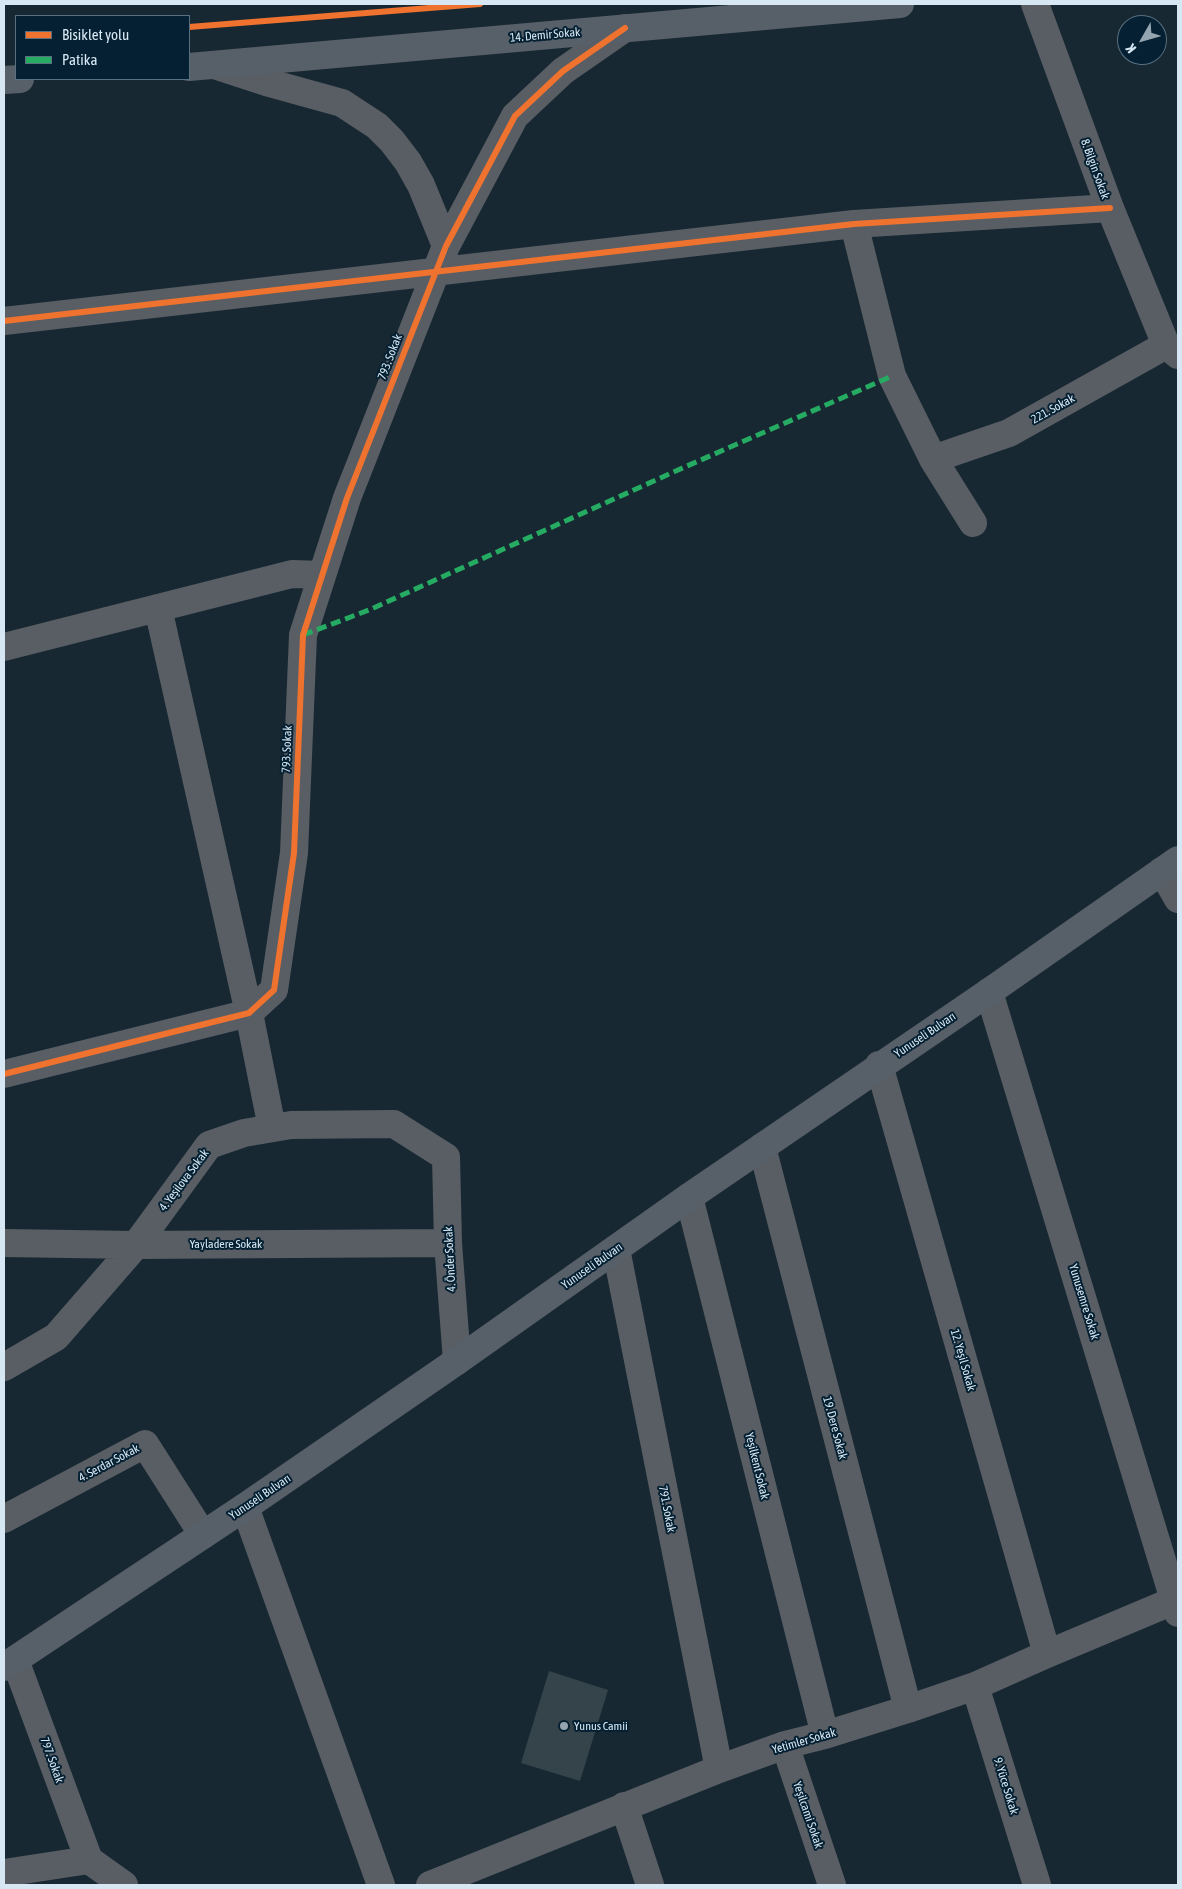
<!DOCTYPE html>
<html>
<head>
<meta charset="utf-8">
<style>
	body { margin:0 }
	#map { position:relative; width:1182px; height:1889px; overflow:hidden; background:#182832; font-family:"Asap Condensed",sans-serif }
	canvas { display:block }
	.frame { position:absolute; inset:0; border:5px solid #d7e8f4; pointer-events:none }
	.legend { position:absolute; left:15px; top:15px; width:175px; height:65px; box-sizing:border-box; background:#042032; border:1px solid #587080; margin:0; padding:6px 9px; list-style:none; font-size:15px; color:#d7e8f4 }
	.legend li { display:flex; align-items:center; gap:10px; height:25px }
	.legend b { width:25px; border:1px solid #587080 }
	.north { position:absolute; left:1117px; top:15px; width:50px; height:50px; box-sizing:border-box; background:#042032; border:1px solid #587080; border-radius:50%; rotate:232deg; font-size:14px; font-weight:700; line-height:20px; text-align:center; color:#d7e8f4 }
	.north::after { content:''; display:block; margin:auto; width:18px; height:22px; background:#94a5b0; clip-path:polygon(50% 0,100% 100%,50% 72%,0 100%) }
</style>
</head>
<body>
<div id="map">
<canvas width="1182" height="1889"></canvas>
<div class="frame"></div>
<ul class="legend">
<li><b style="height:6px;background:#ef722f"></b>Bisiklet yolu</li>
<li><b style="height:6px;background:#26ab63"></b>Patika</li>
</ul>
<div class="north">K</div>
</div>
<script>
const ctx = document.querySelector('canvas').getContext('2d');
ctx.lineJoin = 'round';
function fillPath(path, color) {
  ctx.fillStyle = color;
  ctx.fill(path, 'evenodd');
}
function poly(rows) {
  const path = new Path2D();
  for (const r of rows) {
    path.moveTo(r[0], r[1]);
    for (let i = 2; i < r.length; i += 2) path.lineTo(r[i], r[i + 1]);
  }
  return path;
}
function strokePath(path, color, width, dash) {
  ctx.strokeStyle = color;
  ctx.lineWidth = width;
  ctx.lineCap = dash ? 'butt' : 'round';
  ctx.setLineDash(dash || []);
  ctx.stroke(path);
}
function drawText(font, color, halo, rows, align = 'center') {
  ctx.font = font + ' "Asap Condensed",sans-serif';
  ctx.lineWidth = 4;
  ctx.setLineDash([]);
  ctx.textBaseline = 'middle';
  ctx.strokeStyle = halo;
  ctx.fillStyle = color;
  for (const [text, x, y, turn = 0] of rows) {
    ctx.save();
    ctx.translate(x, y);
    ctx.rotate((+turn || 0) * Math.PI / 180);
    ctx.textAlign = isNaN(turn) ? turn : align;
    if (halo) ctx.strokeText(text, 0, 0);
    ctx.fillText(text, 0, 0);
    ctx.restore();
  }
}
fillPath(poly([
	[549,1671,608,1690,580,1781,521,1763]
]), '#35444b');
strokePath(poly([
	[1035,4,1110,208,1166,345,1178,355],
	[214,65,266,82,342,103,377,126,392,141,408,162,421,185,446,246],
	[854,224,892,376,933,459,973,523],
	[4,321,854,224,1110,208],
	[933,459,1009,433,1166,345],
	[158,608,249,1013,272,1128],
	[4,647,292,574,322,575],
	[1162,871,1178,899],
	[989,992,1178,1613],
	[879,1065,1047,1654],
	[4,1074,249,1013,274,990,294,853,303,635,347,498,446,246,515,116,563,71,625,28],
	[762,1147,908,1709],
	[689,1197,825,1735],
	[4,1243,136,1245,448,1243],
	[616,1249,719,1769],
	[4,1367,56,1337,136,1245,209,1145,244,1133,291,1125,394,1124,446,1157,448,1243,457,1361],
	[245,1507,381,1885],
	[4,1519,145,1444,203,1535],
	[15,1660,89,1860],
	[975,1686,1037,1885],
	[785,1745,832,1885],
	[624,1806,650,1885],
	[4,1873,89,1860,124,1885],
	[430,1885,719,1769,785,1745,825,1735,908,1709,975,1686,1047,1654,1178,1599]
]), '#595e64', 28);
strokePath(poly([
	[189,67,900,4],
	[4,80,20,79],
	[4,1667,245,1507,457,1361,689,1197,989,992,1178,860]
]), '#575f68', 28);
strokePath(poly([
	[303,635,369,610,678,470,892,376]
]), '#26ab63', 5, [10, 5]);
strokePath(poly([
	[189,27,480,4],
	[4,321,854,224,1110,208],
	[4,1074,249,1013,274,990,294,853,303,635,347,498,446,246,515,116,563,71,625,28]
]), '#ef722f', 6);
for (const [x, y, r, color] of [
	[564,1726,5,"#94a5b0"]
]) {
  const dot = new Path2D();
  dot.arc(x, y, r, 0, 2 * Math.PI);
  ctx.fillStyle = color;
  ctx.fill(dot);
  strokePath(dot, '#042032', 2);
}
drawText('12px', '#d7e8f4', '#042032', [
	["14. Demir Sokak",545,35,-5],
	["8. Bilgin Sokak",1095,169,70],
	["793. Sokak",390,357,-69],
	["221. Sokak",1053,409,-29],
	["793. Sokak",287,749,-88],
	["Yunuseli Bulvarı",925,1035,-34],
	["4. Yeşilova Sokak",184,1180,-53],
	["Yayladere Sokak",226,1244],
	["4. Önder Sokak",450,1259,-93],
	["Yunuseli Bulvarı",592,1266,-35],
	["Yunusemre Sokak",1084,1302,73],
	["12. Yeşil Sokak",963,1360,74],
	["19. Dere Sokak",835,1428,75],
	["4. Serdar Sokak",109,1463,-28],
	["Yeşilkent Sokak",757,1466,76],
	["Yunuseli Bulvarı",260,1497,-34],
	["791. Sokak",667,1509,79],
	["Yetimler Sokak",804,1741,-16],
	["797. Sokak",52,1760,70],
	["9. Yüce Sokak",1006,1786,73],
	["Yeşilcami Sokak",808,1815,71]
]);
drawText('12px', '#d7e8f4', '#042032', [
	["Yunus Camii",574,1726]
], 'left');
</script>
</body>
</html>
